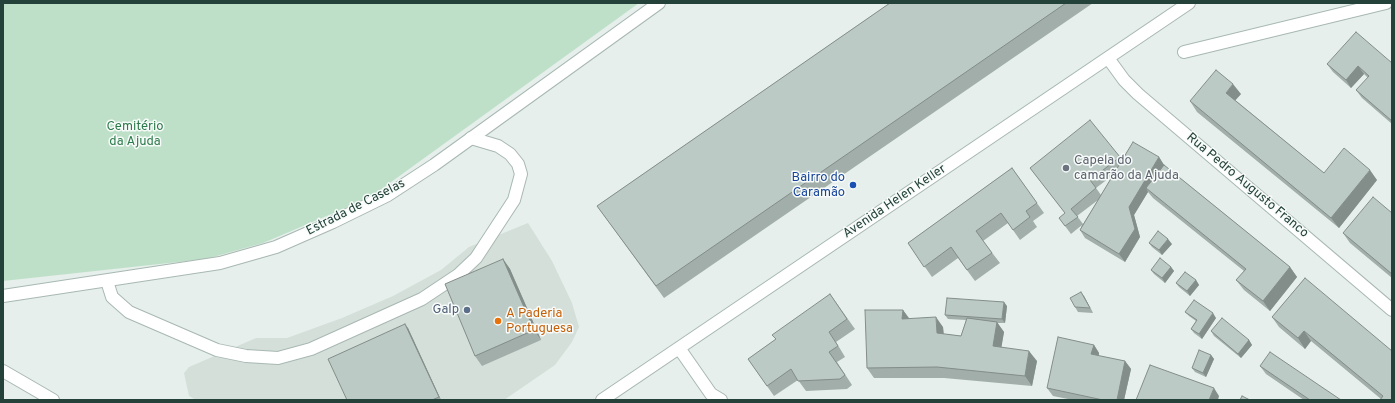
<!DOCTYPE html>
<html>
<head>
<meta charset="utf-8">
<style>
	body { margin:0 }
	#map { position:relative; width:1395px; height:403px; overflow:hidden; background:#e6efeb; font-family:Overpass,sans-serif }
	canvas { display:block }
	.frame { position:absolute; inset:0; border:4px solid #24423a; pointer-events:none }
</style>
</head>
<body>
<div id="map">
<canvas width="1395" height="403"></canvas>
<div class="frame"></div>
</div>
<script>
const ctx = document.querySelector('canvas').getContext('2d');
ctx.lineJoin = 'round';
function fillPath(path, color) {
  ctx.fillStyle = color;
  ctx.fill(path, 'evenodd');
}
function poly(rows) {
  const path = new Path2D();
  for (const r of rows) {
    path.moveTo(r[0], r[1]);
    for (let i = 2; i < r.length; i += 2) path.lineTo(r[i], r[i + 1]);
  }
  return path;
}
function strokePath(path, color, width, dash) {
  ctx.strokeStyle = color;
  ctx.lineWidth = width;
  ctx.lineCap = dash ? 'butt' : 'round';
  ctx.setLineDash(dash || []);
  ctx.stroke(path);
}
function drawText(font, color, halo, rows, align = 'center') {
  ctx.font = font + ' Overpass,sans-serif';
  ctx.lineWidth = 3;
  ctx.setLineDash([]);
  ctx.textBaseline = 'middle';
  ctx.strokeStyle = halo;
  ctx.fillStyle = color;
  for (const [text, x, y, turn = 0] of rows) {
    ctx.save();
    ctx.translate(x, y);
    ctx.rotate((+turn || 0) * Math.PI / 180);
    ctx.textAlign = isNaN(turn) ? turn : align;
    if (halo) ctx.strokeText(text, 0, 0);
    ctx.fillText(text, 0, 0);
    ctx.restore();
  }
}
fillPath(poly([
	[528,223,552,261,572,303,579,327,572,342,555,365,504,400,196,400,189,396,184,373,189,367,256,338,287,338,342,318,393,296,441,270,469,247]
]), '#d4dfda');
fillPath(poly([
	[3,3,639,3,369,198,263,243,206,259,3,281]
]), '#bfe0c8');
const service = poly([
	[107,281,112,297,129,312,217,350,246,356,278,358,311,349,422,299,458,275,476,258,514,200,521,174,518,164,510,154,498,146,471,138]
]);
const minor = poly([
	[1184,52,1386,3],
	[1108,58,1124,80,1138,94,1392,310],
	[3,296,220,263,276,247,333,222,388,195,434,165,659,3],
	[679,348,711,394,721,400],
	[3,371,53,400],
	[602,400,1189,3]
]);
strokePath(service, '#a8b8b2', 14);
strokePath(minor, '#a8b8b2', 14);
strokePath(service, '#fff', 12);
strokePath(minor, '#fff', 12);
fillPath(poly([
	[890,3,1093,3,664,298,597,206],
	[1392,63,1392,124,1362,98,1356,90,1368,78,1364,74,1351,88,1333,72,1327,64],
	[1241,94,1235,100,1324,173,1377,180,1339,228,1197,112,1190,101],
	[1120,157,1122,160,1159,157,1164,165,1290,267,1297,277,1270,311,1244,290,1236,280,1244,271,1153,198,1148,192,1134,215,1140,237,1125,262,1085,238,1080,230,1082,225,1071,234,1059,218,1065,213,1030,168],
	[1113,175,1101,195,1096,188],
	[1098,200,1083,224,1077,216],
	[1012,168,1044,213,1033,221,1037,227,1020,240,1008,223,983,241,1000,263,975,281,958,258,932,277,908,243],
	[1392,213,1392,278,1350,243,1343,233],
	[1149,243,1172,244,1162,255,1152,247],
	[503,259,510,269,541,340,482,366,475,356],
	[1171,267,1174,271,1165,283,1154,274,1151,270],
	[1305,278,1392,400,1381,399,1311,341,1305,349,1279,327,1272,317],
	[1196,280,1199,285,1190,296,1179,287,1176,283],
	[830,294,855,329,836,342,845,357,837,362,852,385,847,389,806,391,798,380,774,396,748,359,776,339],
	[1084,296,1093,313,1078,312,1075,307],
	[1007,306,1005,323,997,323,1004,332,1001,347,1037,361,1032,386,944,378,874,378,867,368,903,310,909,318,943,327,944,334,961,336,966,320,948,319,945,315],
	[1185,312,1216,318,1202,339,1194,333,1191,329,1196,321,1189,316],
	[408,328,441,400,347,400],
	[1211,331,1249,340,1252,345,1241,358,1214,336],
	[1094,345,1099,353,1099,356,1125,361,1131,369,1124,400,1073,400,1053,396,1047,388],
	[1211,355,1214,359,1206,377,1195,372,1192,368],
	[1260,366,1341,400,1304,400,1266,374]
]), '#a1aea9');
fillPath(poly([
	[1358,66,1364,74,1351,88,1346,80],
	[1233,84,1241,94,1233,103,1226,93],
	[1159,157,1164,165,1146,188,1148,192,1134,215,1140,237,1125,262,1119,254,1129,207],
	[1370,170,1377,180,1339,228,1331,218],
	[1168,239,1172,244,1162,255,1159,250],
	[503,259,510,269,541,340,534,330],
	[1171,267,1174,271,1165,283,1162,278],
	[1290,267,1297,277,1270,311,1263,301],
	[1196,280,1199,285,1190,296,1187,291],
	[1081,292,1084,296,1093,313,1090,308],
	[1004,302,1007,306,1005,323,1002,319],
	[903,310,910,320,902,319],
	[1213,313,1216,318,1202,339,1199,334],
	[936,317,943,327,944,343,937,333],
	[997,322,1004,332,1000,356,993,346],
	[405,324,408,328,441,400,439,397],
	[1304,331,1311,341,1305,349,1298,338],
	[1249,340,1252,345,1241,358,1238,354],
	[1094,345,1099,353,1097,362,1091,354],
	[1029,351,1037,361,1032,386,1025,376],
	[1211,355,1214,359,1206,377,1203,373],
	[1125,361,1131,369,1124,400,1117,400],
	[1214,388,1219,396,1218,400,1209,400]
]), '#838d89');
const building = poly([
	[890,3,1066,3,656,286,597,206,890,3],
	[1356,32,1392,63,1392,121,1356,90,1369,76,1358,66,1346,80,1327,64,1356,32],
	[1216,70,1233,84,1226,93,1324,173,1344,148,1370,170,1331,218,1190,101,1216,70],
	[1090,120,1120,157,1090,180,1096,188,1071,209,1078,217,1065,226,1059,218,1065,213,1030,168,1090,120],
	[1133,142,1159,157,1129,207,1135,229,1119,254,1080,230,1133,142],
	[1164,165,1290,267,1263,301,1236,280,1246,269,1146,188,1164,165],
	[1012,168,1037,203,1026,211,1030,217,1013,230,1001,213,976,231,992,253,967,270,951,247,924,267,908,243,1012,168],
	[1373,197,1392,213,1392,274,1343,233,1373,197],
	[1158,231,1168,239,1159,250,1149,243,1158,231],
	[1160,258,1171,267,1162,278,1151,270,1160,258],
	[503,259,534,330,475,356,445,284,503,259],
	[1185,272,1196,280,1187,291,1176,283,1185,272],
	[1305,278,1392,351,1392,400,1380,400,1383,396,1304,331,1298,338,1272,317,1305,278],
	[1081,292,1090,308,1075,307,1070,298,1081,292],
	[830,294,847,319,829,332,838,346,829,352,845,375,840,379,798,381,791,369,767,386,748,359,776,339,772,335,830,294],
	[947,298,1004,302,1002,319,945,315,947,298],
	[1194,300,1213,313,1199,334,1191,329,1197,320,1185,312,1194,300],
	[865,310,903,310,902,319,936,317,937,333,961,336,967,318,997,322,993,346,1029,351,1025,376,937,367,867,368,865,310],
	[1222,318,1249,340,1238,354,1211,331,1222,318],
	[405,324,439,397,432,400,347,400,328,359,405,324],
	[1058,337,1094,345,1091,354,1125,361,1117,400,1103,400,1047,388,1058,337],
	[1199,350,1211,355,1203,373,1192,368,1199,350],
	[1270,352,1341,400,1310,400,1260,366,1270,352],
	[1150,365,1214,388,1209,400,1136,400,1150,365],
	[1242,396,1250,400,1240,400,1242,396]
]);
fillPath(building, '#bbcac4');
strokePath(building, '#838d89', 1);
for (const [x, y, r, color] of [
	[1066,168,4,"#6b7280"],
	[853,185,4,"#1a4fb4"],
	[467,310,4,"#5c6f8a"],
	[498,321,4,"#e8710a"]
]) {
  const dot = new Path2D();
  dot.arc(x, y, r, 0, 2 * Math.PI);
  ctx.fillStyle = color;
  ctx.fill(dot);
  strokePath(dot, '#f7fbf9', 1.5);
}
drawText('13px', '#2d7a4b', '#f7fbf9', [
	["Cemitério",135,127],
	["da Ajuda",135,142]
]);
drawText('13px', '#5b616d', '#f7fbf9', [
	["Capela do",1074,161],
	["camarão da Ajuda",1074,176]
], 'left');
drawText('13px', '#164399', '#f7fbf9', [
	["Bairro do",845,178],
	["Caramão",845,193]
], 'right');
drawText('13px', '#24423a', '#f7fbf9', [
	["Rua Pedro Augusto Franco",1247,186,40],
	["Avenida Helen Keller",895,202,-34],
	["Estrada de Caselas",356,208,-27]
]);
drawText('13px', '#4e5e75', '#f7fbf9', [
	["Galp",459,310]
], 'right');
drawText('13px', '#c56008', '#f7fbf9', [
	["A Paderia",506,314],
	["Portuguesa",506,329]
], 'left');
</script>
</body>
</html>
